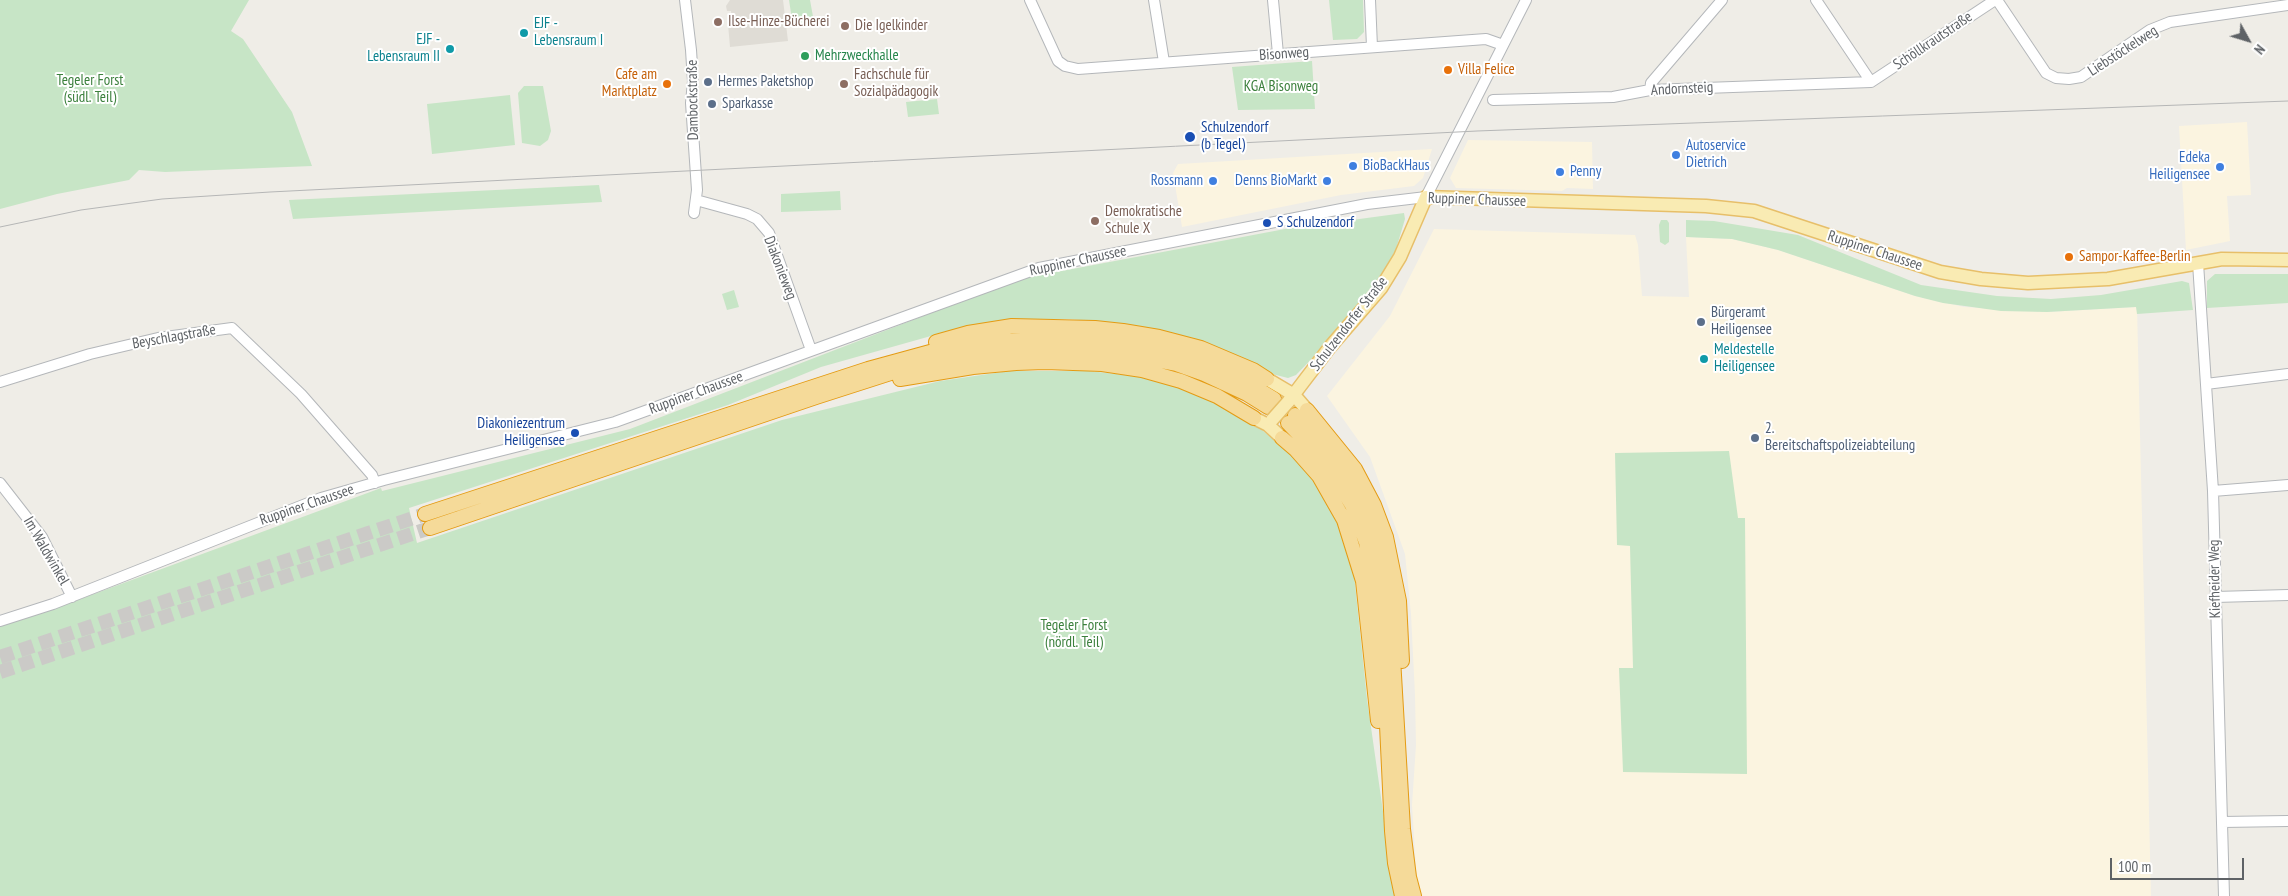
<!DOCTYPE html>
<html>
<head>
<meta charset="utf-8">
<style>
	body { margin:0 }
	#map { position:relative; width:2288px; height:896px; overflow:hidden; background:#efede7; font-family:"PT Sans Narrow",sans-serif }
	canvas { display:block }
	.north { position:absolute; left:2223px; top:15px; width:50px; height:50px; -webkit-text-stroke:4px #fff; paint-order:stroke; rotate:129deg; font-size:14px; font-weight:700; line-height:20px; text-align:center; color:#5e6266 }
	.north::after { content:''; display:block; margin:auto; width:18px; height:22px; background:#5e6266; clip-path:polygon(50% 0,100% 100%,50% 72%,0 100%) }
	.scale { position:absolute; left:2110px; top:858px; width:134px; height:22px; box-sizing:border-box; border:2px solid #5e6266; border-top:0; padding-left:6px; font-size:15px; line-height:18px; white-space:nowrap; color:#5e6266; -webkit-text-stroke:4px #fff; paint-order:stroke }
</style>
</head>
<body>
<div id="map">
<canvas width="2288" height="896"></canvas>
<div class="north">N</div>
<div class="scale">100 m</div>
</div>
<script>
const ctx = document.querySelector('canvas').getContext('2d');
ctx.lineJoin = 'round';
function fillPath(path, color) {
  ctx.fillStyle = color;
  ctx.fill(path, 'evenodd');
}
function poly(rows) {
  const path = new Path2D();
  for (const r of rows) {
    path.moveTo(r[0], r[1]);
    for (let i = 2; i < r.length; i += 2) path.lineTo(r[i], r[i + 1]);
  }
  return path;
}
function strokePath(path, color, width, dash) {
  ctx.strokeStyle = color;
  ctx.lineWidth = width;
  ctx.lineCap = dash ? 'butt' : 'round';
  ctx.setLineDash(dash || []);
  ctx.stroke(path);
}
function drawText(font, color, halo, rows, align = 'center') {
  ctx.font = font + ' "PT Sans Narrow",sans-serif';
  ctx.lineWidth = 4;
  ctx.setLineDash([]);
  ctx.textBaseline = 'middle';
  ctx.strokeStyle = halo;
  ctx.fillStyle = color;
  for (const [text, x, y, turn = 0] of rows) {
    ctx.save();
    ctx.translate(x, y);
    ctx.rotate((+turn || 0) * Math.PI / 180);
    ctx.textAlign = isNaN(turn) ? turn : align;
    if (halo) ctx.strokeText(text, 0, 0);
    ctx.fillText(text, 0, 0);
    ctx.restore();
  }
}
fillPath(poly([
	[2247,122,2251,195,2227,196,2230,241,2186,250,2179,126],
	[1468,140,1592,142,1593,189,1567,188,1562,191,1456,188,1450,178],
	[1432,149,1423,178,1414,186,1341,195,1182,227,1173,173,1178,164],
	[1434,229,1635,235,1638,245,1642,296,1689,297,1686,237,1732,239,1778,250,1915,296,1964,307,2047,312,2137,307,2151,896,1422,896,1417,884,1412,805,1416,745,1415,695,1411,614,1405,554,1370,457,1327,396,1390,316]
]), '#fbf4e0');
fillPath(poly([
	[730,0,783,0,788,41,730,47,728,24,732,23,731,11,727,11,726,6]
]), '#dfdcd5');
fillPath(poly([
	[0,0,249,0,231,31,243,39,292,112,312,166,165,172,139,170,129,180,57,194,0,209],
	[789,0,810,0,814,22,793,26],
	[1329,0,1363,0,1364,32,1357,39,1333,40],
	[1312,61,1315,109,1238,110,1232,67],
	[524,86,543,86,551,131,548,140,540,146,522,143,518,93],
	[510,95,515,145,432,154,427,104],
	[937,99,939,114,908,117,906,102],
	[599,185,602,202,293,219,289,200],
	[840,191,841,210,781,212,781,194],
	[1404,213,1405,219,1396,249,1387,268,1331,339,1296,375,1288,378,1272,374,1249,362,1168,333,1116,323,1068,319,1033,319,997,323,938,334,821,367,728,405,409,508,417,543,782,420,940,381,1009,371,1089,371,1135,376,1177,387,1218,403,1261,429,1293,456,1313,479,1339,522,1353,564,1367,699,1395,896,0,896,0,625,45,612,381,488,382,491,630,429,1019,279,1285,229],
	[1661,220,1667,220,1669,223,1669,242,1665,245,1660,242,1659,225],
	[1686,220,1714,221,1798,235,1921,285,1997,296,2051,299,2101,295,2182,281,2189,283,2193,310,2137,314,2136,307,2047,312,2001,311,1943,303,1915,296,1778,250,1732,239,1686,237],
	[2215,274,2288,274,2288,303,2207,308,2207,281],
	[734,290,739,307,727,310,722,294],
	[1729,451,1738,518,1745,518,1747,774,1623,772,1619,668,1633,668,1630,546,1617,545,1615,453]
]), '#c7e5c6');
strokePath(poly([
	[0,657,425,514],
	[0,672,430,528]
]), '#cbcac7', 14, [14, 7]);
const minor = poly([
	[685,0,691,50,693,81,691,103,697,190,694,213],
	[1030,0,1058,61,1065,66,1078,69,1486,39,1503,45],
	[1154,0,1164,62],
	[1273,0,1278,54],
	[1370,0,1372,47],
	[1816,0,1871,82],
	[1997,0,2046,73,2056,78,2069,79,2081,77,2150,30,2170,22,2288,5],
	[1871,82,1995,0],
	[1650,90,1651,83,1722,0],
	[1493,100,1613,97,1650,90,1871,82],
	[696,200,747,214,757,219,769,233,811,350],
	[2198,263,2213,491,2224,896],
	[0,382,90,354,158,338,232,328,301,394,372,475,375,483],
	[2206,384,2288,374],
	[0,483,42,537,72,597],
	[2213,491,2288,485],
	[2215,597,2288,595],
	[0,621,53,604,321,498,384,480,615,422,1039,268,1367,204,1426,197,1526,0],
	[2222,822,2288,821]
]);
const major = poly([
	[1267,379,1294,395,1307,410],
	[1288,402,1330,347,1381,288,1400,257,1426,197,1706,206,1754,211,1940,272,1981,279,2028,283,2108,279,2222,259,2288,260],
	[1254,418,1268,425,1282,438]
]);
const highway = poly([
	[936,342,968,333,1012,326,1095,328,1123,331,1159,337,1201,348,1253,370,1267,379],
	[900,379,973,367,1016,363,1045,362,1102,364,1142,370,1181,381,1217,396,1254,418],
	[1307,410,1355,469,1374,505,1386,537,1399,601,1402,661],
	[1295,415,1334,458,1350,482,1371,528,1383,570,1391,624,1403,829,1409,877,1414,896],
	[1288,423,1310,446,1333,474,1352,505,1366,542,1375,587,1380,625,1385,683,1392,831,1395,863,1402,896],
	[1282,438,1296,450,1319,476,1344,520,1363,581,1378,721],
	[425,514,868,369,941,349,994,341,1067,339,1146,347,1208,364,1238,377,1274,399],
	[430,528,816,397,897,371,968,355,1047,349,1114,352,1176,364,1204,374,1247,394,1268,407]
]);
strokePath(minor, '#b4b7ba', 12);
strokePath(major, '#e7bf69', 15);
strokePath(highway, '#e49b13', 16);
strokePath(minor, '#fff', 10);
strokePath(major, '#f9ebb3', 12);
strokePath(highway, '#f5da99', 14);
strokePath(poly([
	[0,227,81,210,162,199,270,192,1477,131,2288,101]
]), '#b5b6b6', 1);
const majorBridge = poly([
	[1272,420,1288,402]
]);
strokePath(majorBridge, '#e7bf69', 15, []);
strokePath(majorBridge, '#f9ebb3', 12);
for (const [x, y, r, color] of [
	[718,22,5,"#8d6e63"],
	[845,26,5,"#8d6e63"],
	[524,33,5,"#0f9aa8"],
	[450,49,5,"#0f9aa8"],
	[805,56,5,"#2e9e5b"],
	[1448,70,5,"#e8710a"],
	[708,82,5,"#5c6f8a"],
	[667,84,5,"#e8710a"],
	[844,84,5,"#8d6e63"],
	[712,104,5,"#5c6f8a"],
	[1190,137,6,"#1a4fb4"],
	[1676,155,5,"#3f7fe0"],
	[1353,166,5,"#3f7fe0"],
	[2220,167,5,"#3f7fe0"],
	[1560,172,5,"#3f7fe0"],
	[1213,181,5,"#3f7fe0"],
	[1327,181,5,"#3f7fe0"],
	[1095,221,5,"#8d6e63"],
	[1267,223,5,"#1a4fb4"],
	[2069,257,5,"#e8710a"],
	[1701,322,5,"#5c6f8a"],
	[1704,359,5,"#0f9aa8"],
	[575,433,5,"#1a4fb4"],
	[1755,438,5,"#5c6f8a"]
]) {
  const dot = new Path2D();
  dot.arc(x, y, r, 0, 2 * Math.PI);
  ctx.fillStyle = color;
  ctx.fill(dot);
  strokePath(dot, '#fff', 2);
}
drawText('15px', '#785e54', '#fff', [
	["Ilse-Hinze-Bücherei",728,22],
	["Die Igelkinder",855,26],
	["Fachschule für",854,75],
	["Sozialpädagogik",854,92],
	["Demokratische",1105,212],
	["Schule X",1105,229]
], 'left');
drawText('15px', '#0d838f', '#fff', [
	["EJF -",534,24],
	["Lebensraum I",534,41],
	["EJF -",440,40,"right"],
	["Lebensraum II",440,57,"right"],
	["Meldestelle",1714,350],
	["Heiligensee",1714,367]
], 'left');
drawText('15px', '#5e6266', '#fff', [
	["Schöllkrautstraße",1933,41,-34],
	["Liebstöckelweg",2123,51,-33],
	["Bisonweg",1284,54,-4],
	["Andornsteig",1682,89,-3],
	["Dambockstraße",693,100,-91],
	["Ruppiner Chaussee",1477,200,2],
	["Ruppiner Chaussee",1875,251,18],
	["Ruppiner Chaussee",1078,261,-12],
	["Diakonieweg",780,268,69],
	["Schulzendorfer Straße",1349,324,-52],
	["Beyschlagstraße",174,337,-10],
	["Ruppiner Chaussee",696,393,-20],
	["Ruppiner Chaussee",307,505,-19],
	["Im Waldwinkel",46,551,60],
	["Kiefheider Weg",2215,579,-91]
]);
drawText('15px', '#27864d', '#fff', [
	["Mehrzweckhalle",815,56]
], 'left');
drawText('15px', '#c56008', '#fff', [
	["Villa Felice",1458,70],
	["Cafe am",657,75,"right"],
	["Marktplatz",657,92,"right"],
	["Sampor-Kaffee-Berlin",2079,257]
], 'left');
drawText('15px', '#3c803d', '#fff', [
	["Tegeler Forst",90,81],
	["(südl. Teil)",90,98],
	["KGA Bisonweg",1281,87],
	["Tegeler Forst",1074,626],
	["(nördl. Teil)",1074,643]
]);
drawText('15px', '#4e5e75', '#fff', [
	["Hermes Paketshop",718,82],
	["Sparkasse",722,104],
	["Bürgeramt",1711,313],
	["Heiligensee",1711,330],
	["2.",1765,429],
	["Bereitschaftspolizeiabteilung",1765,446]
], 'left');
drawText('15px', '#164399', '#fff', [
	["Schulzendorf",1201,128],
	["(b Tegel)",1201,145],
	["S Schulzendorf",1277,223],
	["Diakoniezentrum",565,424,"right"],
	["Heiligensee",565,441,"right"]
], 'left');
drawText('15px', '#366cbe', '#fff', [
	["Autoservice",1686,146],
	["Dietrich",1686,163],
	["Edeka",2210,158,"right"],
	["Heiligensee",2210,175,"right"],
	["BioBackHaus",1363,166],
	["Penny",1570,172],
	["Rossmann",1203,181,"right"],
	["Denns BioMarkt",1317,181,"right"]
], 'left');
</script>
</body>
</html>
